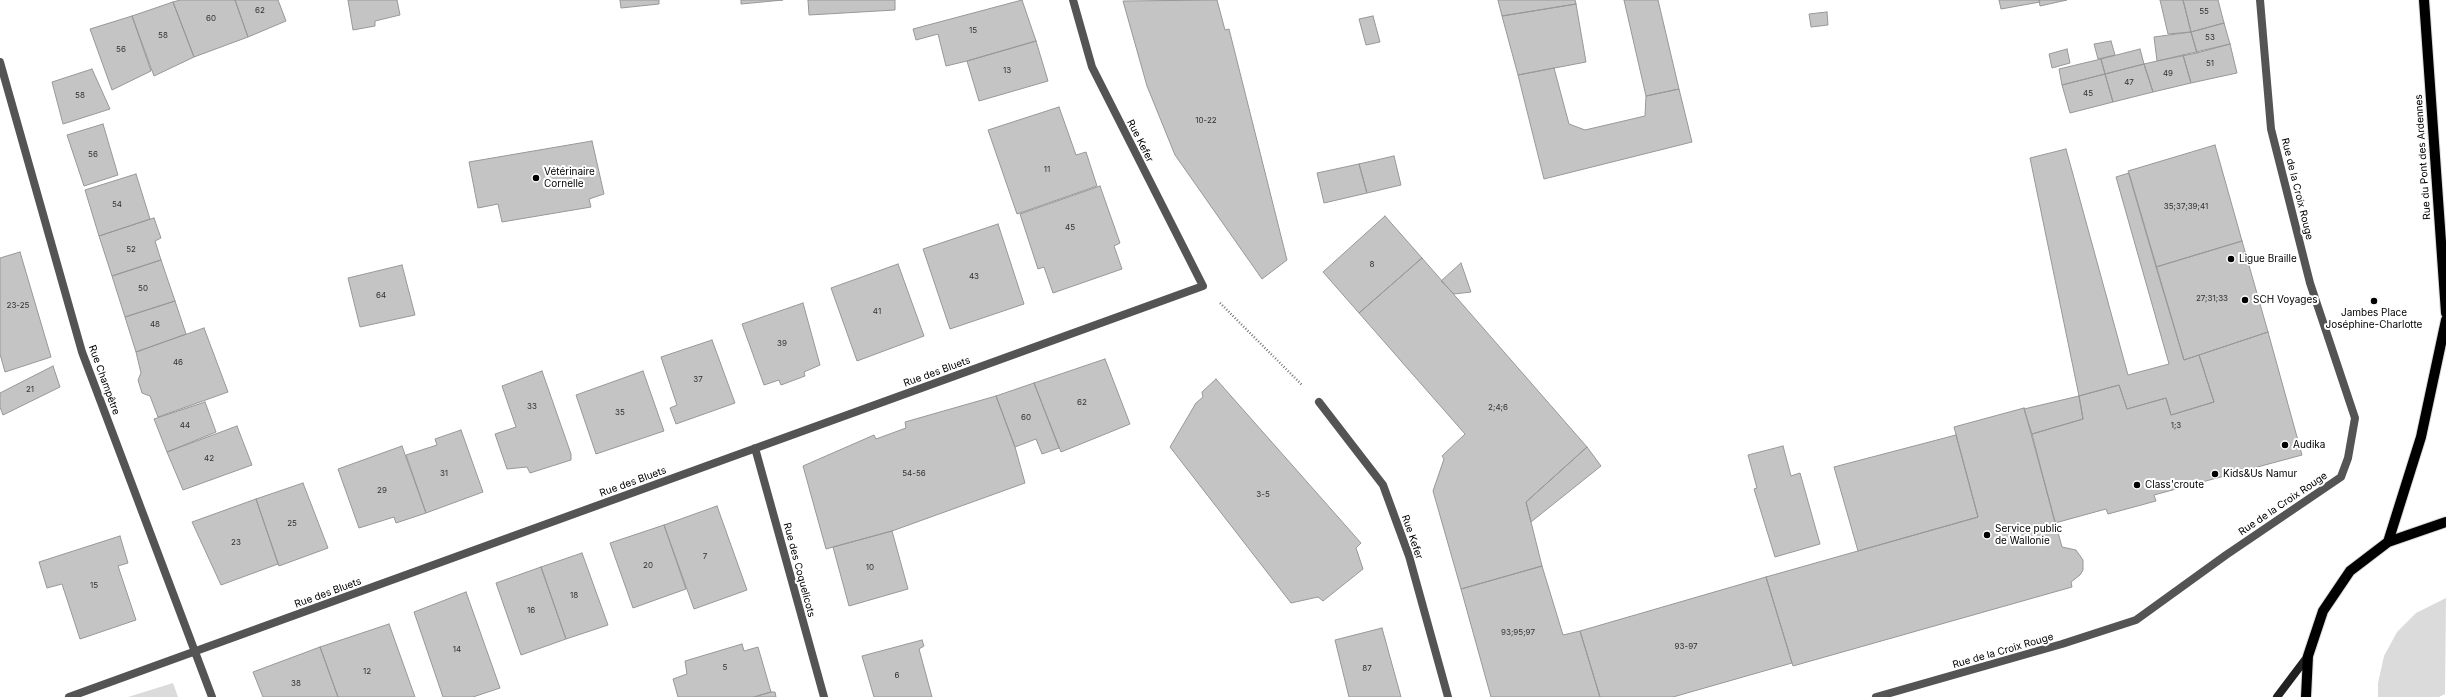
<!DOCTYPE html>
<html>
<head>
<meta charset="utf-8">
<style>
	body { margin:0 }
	canvas { display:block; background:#fff }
</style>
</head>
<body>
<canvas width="2446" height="697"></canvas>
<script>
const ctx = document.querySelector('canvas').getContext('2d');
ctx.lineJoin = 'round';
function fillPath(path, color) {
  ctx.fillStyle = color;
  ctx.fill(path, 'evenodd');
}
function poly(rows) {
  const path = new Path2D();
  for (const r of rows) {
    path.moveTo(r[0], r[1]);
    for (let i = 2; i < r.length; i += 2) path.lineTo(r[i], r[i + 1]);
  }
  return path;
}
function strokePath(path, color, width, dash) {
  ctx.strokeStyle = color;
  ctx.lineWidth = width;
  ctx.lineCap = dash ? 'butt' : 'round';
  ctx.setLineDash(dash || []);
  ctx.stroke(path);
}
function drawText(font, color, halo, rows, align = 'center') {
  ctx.font = font + ' Inter,sans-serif';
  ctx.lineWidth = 4;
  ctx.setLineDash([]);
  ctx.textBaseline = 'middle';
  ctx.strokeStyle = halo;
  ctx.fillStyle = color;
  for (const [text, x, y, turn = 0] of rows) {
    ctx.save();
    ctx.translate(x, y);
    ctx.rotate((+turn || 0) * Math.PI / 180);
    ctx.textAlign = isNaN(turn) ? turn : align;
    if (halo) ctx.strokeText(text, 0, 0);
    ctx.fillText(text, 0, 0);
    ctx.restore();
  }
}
fillPath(poly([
	[2446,598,2445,694,2439,697,2378,697,2378,683,2384,656,2397,632,2416,613],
	[173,683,178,697,128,697]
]), '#dbdbdb');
const building = poly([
	[180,0,235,0,248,37,194,57,173,2,180,0],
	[235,0,278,0,286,21,248,37,235,0],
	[348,0,397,0,400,15,375,21,375,26,353,30,348,0],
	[620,0,659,0,659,4,621,8,620,0],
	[741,0,783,0,741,4,741,0],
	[808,0,895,0,895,10,809,15,808,0],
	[1022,0,1036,41,967,61,946,66,938,34,916,40,913,29,1022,0],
	[1217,0,1225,30,1229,29,1287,260,1262,279,1175,155,1147,86,1123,1,1217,0],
	[1498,0,1575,0,1576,4,1502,16,1498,0],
	[1624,0,1658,0,1679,89,1646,96,1624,0],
	[1999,0,2039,0,2040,2,2001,9,1999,0],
	[2039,0,2067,0,2040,6,2039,0],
	[2160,0,2183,0,2191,32,2168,34,2160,0],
	[2183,0,2218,0,2224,23,2191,32,2183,0],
	[173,2,194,57,154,76,132,16,173,2],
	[1576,4,1586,62,1518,75,1502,16,1576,4],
	[1827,12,1828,25,1811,27,1809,14,1827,12],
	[132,16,151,71,112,90,90,29,132,16],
	[1373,16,1380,42,1366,45,1359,19,1373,16],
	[2224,23,2230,44,2197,53,2191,32,2224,23],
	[2191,32,2197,53,2157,61,2154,37,2191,32],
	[1036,41,1048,81,979,101,967,61,1036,41],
	[2111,41,2115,55,2098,59,2094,44,2111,41],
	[2230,44,2237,73,2191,83,2183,55,2230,44],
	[2067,49,2070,63,2052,68,2049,54,2067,49],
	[2140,49,2144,64,2105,74,2101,59,2140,49],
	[2183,55,2191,83,2153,92,2144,64,2183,55],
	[2101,59,2105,74,2062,85,2059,69,2101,59],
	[2144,64,2153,92,2113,102,2105,74,2144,64],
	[1554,68,1569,124,1585,130,1645,116,1646,96,1679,89,1692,142,1544,179,1518,75,1554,68],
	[92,69,110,109,63,124,52,82,92,69],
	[2105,74,2113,102,2070,113,2062,85,2105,74],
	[1059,107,1076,155,1086,152,1097,186,1017,214,988,130,1059,107],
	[103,124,118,175,84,186,67,135,103,124],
	[592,141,604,194,589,199,591,207,502,222,498,204,478,208,469,162,592,141],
	[2215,145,2242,241,2156,267,2128,171,2215,145],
	[2066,149,2128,375,2169,364,2116,177,2129,173,2184,360,2199,355,2214,402,2171,415,2166,398,2127,409,2119,385,2079,396,2030,158,2066,149],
	[1394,156,1401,185,1367,193,1359,164,1394,156],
	[1359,164,1367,193,1324,203,1317,173,1359,164],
	[136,174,150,219,99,236,85,190,136,174],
	[1100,186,1120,243,1114,246,1122,269,1053,293,1044,267,1038,269,1020,214,1100,186],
	[1385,216,1422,258,1359,313,1323,272,1385,216],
	[154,218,161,238,155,241,161,260,112,276,99,236,154,218],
	[998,224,1024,304,950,329,923,249,998,224],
	[2242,241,2268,332,2184,360,2156,267,2242,241],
	[20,252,51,357,5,372,0,354,0,258,20,252],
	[1422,258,1587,447,1526,502,1542,566,1461,589,1433,491,1444,459,1442,456,1465,434,1359,313,1422,258],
	[161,260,175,301,125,317,112,276,161,260],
	[1461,263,1471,292,1454,294,1441,281,1461,263],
	[898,264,924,336,857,361,831,288,898,264],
	[402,265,415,315,360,327,348,278,402,265],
	[175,301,186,334,136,352,125,317,175,301],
	[803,303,820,365,804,372,805,376,781,385,779,380,764,385,742,324,803,303],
	[204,328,228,392,158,417,150,396,142,393,138,380,141,373,136,352,204,328],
	[2268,332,2302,455,2154,495,2156,501,2108,514,2106,509,2055,523,2032,434,2083,419,2079,396,2119,385,2127,409,2166,398,2171,415,2214,402,2199,355,2268,332],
	[712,340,735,403,676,424,670,408,677,405,661,357,712,340],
	[1105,359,1130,424,1061,452,1034,383,1105,359],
	[53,366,60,387,3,415,0,407,0,393,53,366],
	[542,371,571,454,571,460,530,473,527,467,507,469,495,434,516,427,502,386,542,371],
	[643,371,664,431,596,454,576,395,643,371],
	[1216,379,1361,543,1356,548,1363,569,1323,601,1318,597,1291,603,1170,447,1196,403,1203,397,1202,392,1216,379],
	[1034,383,1059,448,1042,454,1036,439,1015,447,996,396,1034,383],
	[996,396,1015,447,1025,483,892,531,826,549,803,466,874,435,876,439,906,428,905,422,996,396],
	[2079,396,2083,419,2032,434,2024,409,2079,396],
	[205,402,216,432,167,452,154,419,205,402],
	[2024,408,2062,547,2076,550,2083,560,2083,570,2080,575,2071,582,2072,587,1793,666,1766,577,1978,517,1954,427,2024,408],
	[237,426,252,465,183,490,167,452,237,426],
	[461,430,483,492,426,513,406,455,437,445,435,439,461,430],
	[1956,435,1978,517,1858,551,1834,467,1956,435],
	[402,446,426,513,396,523,394,517,359,528,338,469,402,446],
	[1783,446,1791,476,1800,473,1820,544,1775,557,1754,489,1757,488,1748,455,1783,446],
	[1587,447,1601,466,1531,522,1526,502,1587,447],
	[303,483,328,548,279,566,256,499,303,483],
	[256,499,278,564,221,585,192,522,256,499],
	[717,506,747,590,694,609,664,525,717,506],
	[664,525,686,589,633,608,610,543,664,525],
	[892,531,908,589,849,606,833,547,892,531],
	[120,536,128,563,118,566,136,620,80,639,62,584,47,588,39,562,120,536],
	[582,553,608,625,566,639,541,567,582,553],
	[1542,566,1563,635,1580,631,1600,697,1491,697,1461,589,1542,566],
	[541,567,566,639,521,655,496,583,541,567],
	[1766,577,1792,663,1673,697,1600,697,1580,631,1766,577],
	[466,592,500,688,473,697,443,697,414,612,466,592],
	[389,624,415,697,338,697,320,647,389,624],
	[1382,628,1401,697,1349,697,1335,640,1382,628],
	[922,640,924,646,919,649,932,697,874,697,862,656,922,640],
	[742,644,744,651,758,647,771,692,754,697,678,697,673,679,687,674,685,661,742,644],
	[320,647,338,697,263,697,253,672,320,647],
	[771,692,775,692,776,697,754,697,771,692]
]);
fillPath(building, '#c4c4c4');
strokePath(building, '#989898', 1);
const primary = poly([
	[2424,0,2446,313],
	[2388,542,2421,437,2446,320],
	[2306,697,2308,656,2323,611,2350,571,2388,542,2446,522]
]);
strokePath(primary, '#dbdbdb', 12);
strokePath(poly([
	[1220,303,1302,385]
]), '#767676', 2.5, [1, 2]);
strokePath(poly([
	[0,62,82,352,212,697],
	[1319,402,1383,485,1409,556,1448,697],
	[755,448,824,697],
	[69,697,1203,286,1092,67,1073,0],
	[1876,697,2062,644,2136,620,2226,555,2341,477,2348,458,2355,418,2310,283,2271,129,2260,0]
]), '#545454', 8);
strokePath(poly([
	[2277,697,2308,656]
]), '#212121', 8);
strokePath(primary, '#000', 10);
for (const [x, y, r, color] of [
	[536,178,4,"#000"],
	[2231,259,4,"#000"],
	[2245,300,4,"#000"],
	[2374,301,4,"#000"],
	[2285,445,4,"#000"],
	[2215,474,4,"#000"],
	[2137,485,4,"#000"],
	[1987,535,4,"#000"]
]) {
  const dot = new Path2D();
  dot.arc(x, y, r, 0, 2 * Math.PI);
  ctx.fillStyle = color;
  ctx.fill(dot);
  strokePath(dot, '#fff', 1.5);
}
drawText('8px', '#313131', null, [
	["62",260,11],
	["55",2204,12],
	["60",211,19],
	["15",973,31],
	["58",163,36],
	["53",2210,38],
	["56",121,50],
	["51",2210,64],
	["13",1007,71],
	["49",2168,74],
	["47",2129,83],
	["45",2088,94],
	["58",80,96],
	["10-22",1206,121],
	["56",93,155],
	["11",1047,170],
	["54",117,205],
	["35;37;39;41",2186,207],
	["45",1070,228],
	["52",131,250],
	["8",1372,265],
	["43",974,277],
	["50",143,289],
	["64",381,296],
	["27;31;33",2212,299],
	["23-25",18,306],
	["41",877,312],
	["48",155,325],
	["39",782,344],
	["46",178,363],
	["37",698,380],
	["21",30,390],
	["62",1082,403],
	["33",532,407],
	["2;4;6",1498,408],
	["35",620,413],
	["60",1026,418],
	["44",185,426],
	["1;3",2176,426],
	["42",209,459],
	["31",444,474],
	["54-56",914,474],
	["29",382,491],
	["3-5",1263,495],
	["25",292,524],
	["23",236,543],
	["7",705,557],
	["20",648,566],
	["10",870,568],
	["15",94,586],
	["18",574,596],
	["16",531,611],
	["93;95;97",1518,633],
	["93-97",1686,647],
	["14",457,650],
	["5",725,668],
	["87",1367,669],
	["12",367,672],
	["6",897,676],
	["38",296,684]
]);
drawText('10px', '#000', '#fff', [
	["Rue Kefer",1140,141,63],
	["Rue du Pont des Ardennes",2423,157,-94],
	["Rue de la Croix Rouge",2297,189,76],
	["Rue des Bluets",937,372,-20],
	["Rue Champêtre",104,380,70],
	["Rue des Bluets",633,482,-20],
	["Rue de la Croix Rouge",2283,504,-34],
	["Rue Kefer",1412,537,71],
	["Rue des Coquelicots",799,570,75],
	["Rue des Bluets",328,593,-20],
	["Rue de la Croix Rouge",2003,651,-16]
]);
drawText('10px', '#000', '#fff', [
	["Vétérinaire",544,172],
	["Cornelle",544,184],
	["Ligue Braille",2239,259],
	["SCH Voyages",2253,300],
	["Jambes Place",2374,313,"center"],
	["Joséphine-Charlotte",2374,325,"center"],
	["Audika",2293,445],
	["Kids&Us Namur",2223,474],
	["Class'croute",2145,485],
	["Service public",1995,529],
	["de Wallonie",1995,541]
], 'left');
</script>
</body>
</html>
